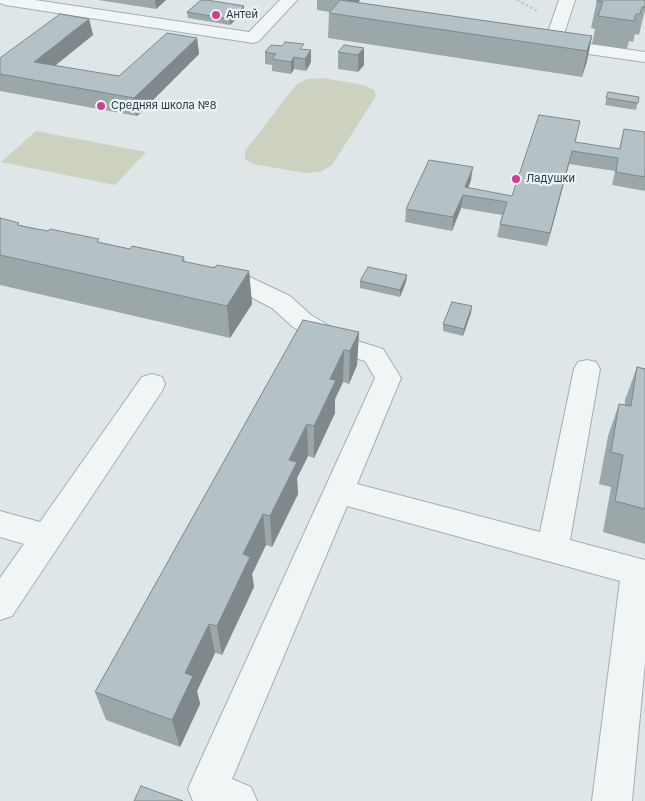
<!DOCTYPE html>
<html>
<head>
<meta charset="utf-8">
<style>
	body { margin:0 }
	canvas { display:block; background:#dee6e8 }
</style>
</head>
<body>
<canvas width="645" height="801"></canvas>
<script>
const ctx = document.querySelector('canvas').getContext('2d');
ctx.lineJoin = 'round';
function fillPath(path, color) {
  ctx.fillStyle = color;
  ctx.fill(path, 'evenodd');
}
function poly(rows) {
  const path = new Path2D();
  for (const r of rows) {
    path.moveTo(r[0], r[1]);
    for (let i = 2; i < r.length; i += 2) path.lineTo(r[i], r[i + 1]);
  }
  return path;
}
function strokePath(path, color, width, dash) {
  ctx.strokeStyle = color;
  ctx.lineWidth = width;
  ctx.lineCap = dash ? 'butt' : 'round';
  ctx.setLineDash(dash || []);
  ctx.stroke(path);
}
function drawText(font, color, halo, rows, align = 'center') {
  ctx.font = font + ' Inter,sans-serif';
  ctx.lineWidth = 4.5;
  ctx.setLineDash([]);
  ctx.textBaseline = 'middle';
  ctx.strokeStyle = halo;
  ctx.fillStyle = color;
  for (const [text, x, y, turn = 0] of rows) {
    ctx.save();
    ctx.translate(x, y);
    ctx.rotate((+turn || 0) * Math.PI / 180);
    ctx.textAlign = isNaN(turn) ? turn : align;
    if (halo) ctx.strokeText(text, 0, 0);
    ctx.fillText(text, 0, 0);
    ctx.restore();
  }
}
fillPath(poly([
	[323,78,364,85,374,90,376,96,332,165,320,172,304,173,254,164,245,159,245,151,296,85,307,79],
	[36,131,146,152,115,185,1,162]
]), '#ccd2bf');
const minor = poly([
	[0,0,35,0,249,32,280,0,297,0,259,41,253,43,5,5,0,3,0,0],
	[559,0,575,0,562,40,645,52,645,62,546,48,544,44,559,0],
	[216,267,239,272,290,296,311,315,351,339,383,349,401,378,357,484,540,532,574,369,578,362,587,360,596,362,600,369,570,540,645,560,645,662,632,801,592,801,620,581,347,506,232,779,251,787,257,801,193,801,188,789,194,775,375,378,365,361,333,351,293,327,272,308,224,283,208,279,204,274,208,269,216,267],
	[152,374,162,377,165,384,162,391,12,616,0,620,0,578,24,544,0,537,0,511,40,522,142,377,152,374]
]);
strokePath(minor, '#a3afb2', 2);
strokePath(poly([
	[517,0,539,12]
]), '#bcc4c6', 2, [2.5, 2.5]);
fillPath(minor, '#f1f5f6');
fillPath(poly([
	[98,0,166,0,156,9],
	[317,0,360,0,358,3,592,36,587,61,582,77,328,38,329,13,330,12,317,10],
	[597,0,645,0,645,10,639,35,635,34,633,42,629,41,627,49,592,44,595,29,591,28],
	[187,12,244,12,230,25,188,18],
	[89,19,93,35,55,66,119,76,197,38,199,54,137,116,0,91,0,58],
	[364,48,364,65,358,72,338,69,338,52],
	[304,49,311,50,311,62,306,71,294,69,291,74,272,71,272,65,265,64,265,52],
	[608,92,639,97,636,110,605,105],
	[624,129,645,132,645,191,612,185,615,171,569,164,547,246,497,237,500,224,502,215,461,208,452,231,405,222,406,209,471,180,468,188,512,196,575,142,619,149],
	[0,218,20,225,130,249,184,257,185,262,215,268,249,271,252,304,230,338,0,285],
	[407,275,406,282,400,297,360,288,360,281],
	[471,313,463,336,443,331,443,324],
	[303,320,359,332,357,365,349,384,343,382,335,399,335,413,314,458,308,456,297,478,298,494,272,547,266,545,252,574,254,587,222,655,215,653,197,691,200,704,180,747,106,720,95,692],
	[637,367,645,369,645,544,603,532,611,487,599,484,608,436,619,404,625,405,625,400]
]), '#9ca7a9');
fillPath(poly([
	[155,0,166,0,156,9],
	[348,0,360,0,348,15],
	[244,6,244,12,230,25,230,19],
	[89,19,93,35,38,79,34,62],
	[592,36,587,61,582,77,587,51],
	[197,38,199,54,137,116,134,98],
	[364,48,364,65,358,72,358,55],
	[311,50,311,62,306,71,305,59],
	[294,57,294,69,291,74,291,62],
	[572,151,569,164,547,246,550,233],
	[473,167,471,180,465,195,465,187],
	[463,195,461,208,452,231,453,217],
	[249,271,252,304,230,338,227,306],
	[407,275,406,282,400,297,400,290],
	[472,306,471,313,463,336,464,329],
	[359,332,357,365,349,384,350,351],
	[344,350,343,382,335,399,335,413,314,458,314,426,330,379],
	[307,424,308,456,297,478,298,494,272,547,270,516,289,460],
	[263,514,266,545,252,574,254,587,222,655,217,626,243,554],
	[209,624,215,653,197,691,200,704,180,747,172,720,185,673]
]), '#7f888a');
const building = poly([
	[201,0,207,0,244,6,230,19,187,12,201,0],
	[340,0,592,36,587,51,329,13,340,0],
	[597,0,645,0,645,7,642,7,640,14,636,14,634,21,598,16,603,2,597,1,597,0],
	[60,14,89,19,34,62,119,76,167,33,197,38,134,98,0,74,0,58,60,14],
	[285,42,304,44,300,49,311,50,305,59,294,57,291,62,272,59,276,54,265,52,271,45,282,46,285,42],
	[344,45,364,48,358,55,338,52,344,45],
	[608,92,639,97,638,103,606,98,608,92],
	[539,115,580,121,575,142,620,149,624,129,645,132,645,177,616,172,618,158,572,151,550,233,500,224,507,202,463,195,453,217,406,209,429,160,473,167,465,187,512,196,539,115],
	[0,218,19,223,17,225,31,228,48,231,50,229,99,239,97,242,130,249,132,246,184,257,182,261,215,268,217,265,249,271,227,306,0,255,0,218],
	[368,267,407,275,400,290,360,281,368,267],
	[452,302,472,306,464,329,443,324,452,302],
	[303,320,359,332,350,351,344,350,330,379,336,380,314,426,307,424,289,460,297,462,270,516,263,514,243,554,250,557,217,626,209,624,185,673,193,676,172,720,95,692,303,320],
	[637,367,645,369,645,509,615,501,623,455,611,452,619,404,631,406,637,367],
	[141,786,183,801,134,801,141,786]
]);
fillPath(building, '#b5c2c5');
strokePath(building, '#7f888a', 1);
for (const [x, y, r, color] of [
	[216,15,5,"#d23e92"],
	[101,106,5,"#d23e92"],
	[516,179,5,"#d23e92"]
]) {
  const dot = new Path2D();
  dot.arc(x, y, r, 0, 2 * Math.PI);
  ctx.fillStyle = color;
  ctx.fill(dot);
  strokePath(dot, '#edf4f6', 2);
}
drawText('11px', '#273a3f', '#edf4f6', [
	["Антей",226,15],
	["Средняя школа №8",111,106],
	["Ладушки",526,179]
], 'left');
</script>
</body>
</html>
